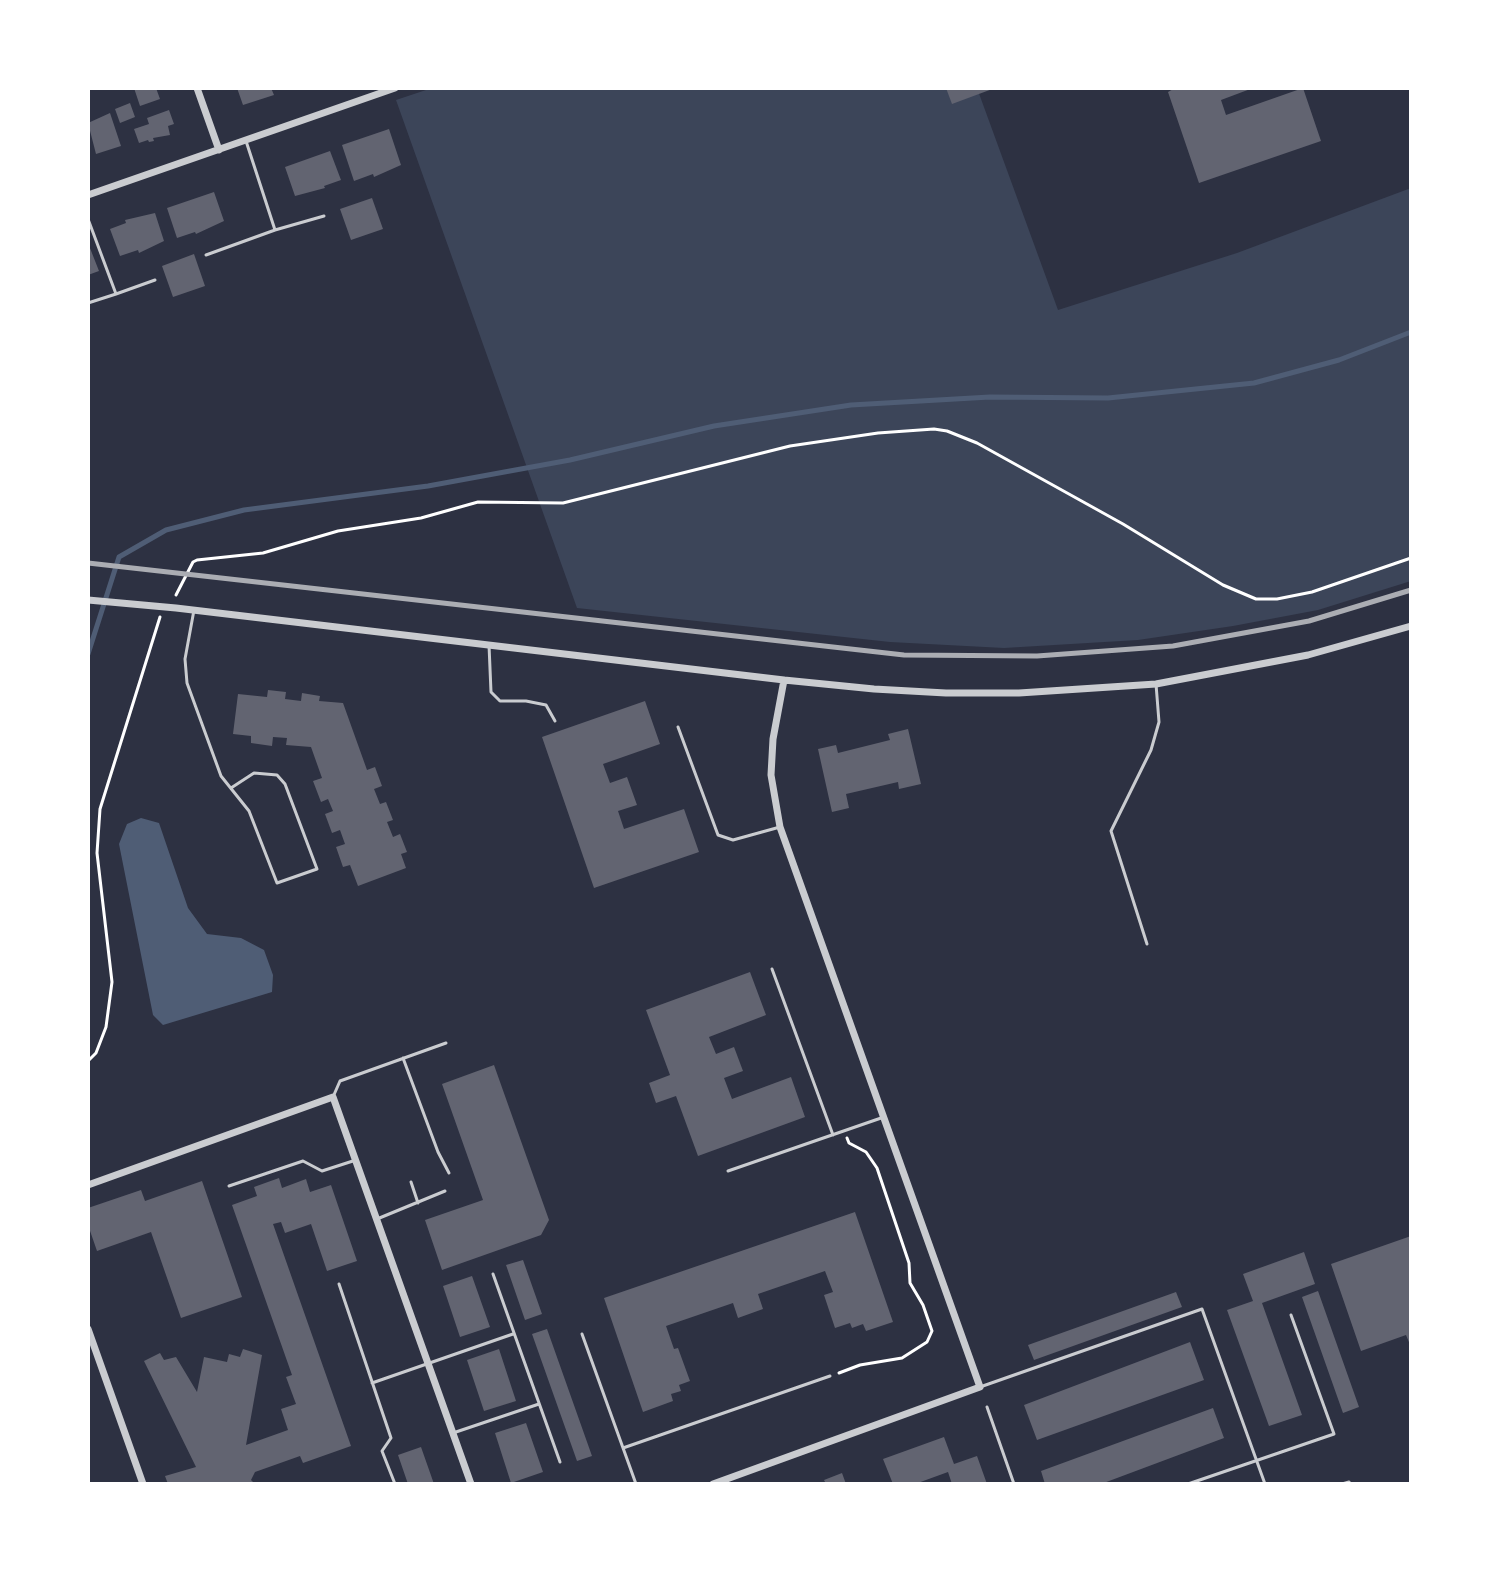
<!DOCTYPE html>
<html>
<head>
<meta charset="utf-8">
<style>
	body { margin:0 }
	#map { position:relative; width:1499px; height:1572px; overflow:hidden; background:#2d3142; font-family:Karla,sans-serif }
	canvas { display:block }
	.frame { position:absolute; inset:0; border:90px solid #fff; pointer-events:none }
</style>
</head>
<body>
<div id="map">
<canvas width="1499" height="1572"></canvas>
<div class="frame"></div>
</div>
<script>
const ctx = document.querySelector('canvas').getContext('2d');
ctx.lineJoin = 'round';
function fillPath(path, color) {
  ctx.fillStyle = color;
  ctx.fill(path, 'evenodd');
}
function poly(rows) {
  const path = new Path2D();
  for (const r of rows) {
    path.moveTo(r[0], r[1]);
    for (let i = 2; i < r.length; i += 2) path.lineTo(r[i], r[i + 1]);
  }
  return path;
}
function strokePath(path, color, width, dash) {
  ctx.strokeStyle = color;
  ctx.lineWidth = width;
  ctx.lineCap = dash ? 'butt' : 'round';
  ctx.setLineDash(dash || []);
  ctx.stroke(path);
}
fillPath(poly([
	[432,88,977,88,1058,310,1237,253,1411,188,1411,581,1318,610,1233,626,1138,640,1004,648,890,642,577,608,396,100]
]), '#3c4559');
fillPath(poly([
	[141,818,159,823,188,908,207,934,241,938,264,950,273,975,272,992,163,1025,153,1015,119,844,127,824]
]), '#4f5d75');
strokePath(poly([
	[88,654,119,557,166,530,244,510,428,486,570,460,714,426,851,405,990,397,1108,398,1254,383,1339,360,1411,332]
]), '#4f5d75', 5);
fillPath(poly([
	[134,88,156,88,160,99,140,106],
	[237,88,271,88,274,95,243,105],
	[946,88,995,88,952,104],
	[1175,88,1253,88,1221,100,1226,115,1303,88,1321,141,1199,183,1168,92],
	[130,103,135,117,120,123,115,109],
	[169,110,174,124,168,126,170,135,153,138,154,141,149,142,148,140,139,143,134,129,149,124,147,118],
	[110,113,121,146,96,154,88,123],
	[389,129,401,165,374,177,373,174,354,181,342,145],
	[330,151,341,180,324,186,325,188,295,196,285,167],
	[214,192,224,221,196,234,195,232,177,238,167,208],
	[372,198,383,229,351,240,340,209],
	[155,213,164,241,139,253,138,250,120,256,110,229,126,223,125,220],
	[88,243,99,271,88,275],
	[194,254,205,286,173,297,162,266],
	[268,690,286,692,285,699,301,701,302,693,320,696,319,701,343,703,367,770,375,767,382,786,374,789,380,804,386,802,393,820,387,822,393,837,400,834,407,852,401,854,406,868,358,886,350,865,343,867,336,847,345,844,340,830,332,833,325,814,333,811,328,799,321,802,313,781,322,778,311,747,286,745,287,738,273,737,272,746,251,743,251,736,233,734,238,694,267,697],
	[645,701,660,744,603,764,610,783,627,777,637,805,618,811,624,829,684,809,699,852,594,888,542,737],
	[908,729,921,784,899,789,898,782,846,794,849,808,832,812,818,749,836,745,838,753,890,740,888,734],
	[750,972,766,1015,709,1037,716,1054,734,1047,743,1071,724,1078,732,1099,791,1077,805,1117,698,1156,676,1096,656,1103,649,1083,670,1075,646,1010],
	[494,1065,549,1220,541,1235,442,1270,425,1220,483,1200,442,1084],
	[279,1178,282,1188,306,1179,310,1192,331,1185,357,1261,327,1271,311,1224,285,1233,281,1222,273,1224,351,1446,303,1463,300,1456,255,1472,251,1480,255,1484,168,1484,165,1476,196,1467,144,1361,160,1353,164,1360,176,1357,197,1392,204,1357,227,1362,229,1354,240,1357,243,1349,262,1355,246,1445,288,1430,281,1409,296,1404,286,1377,292,1375,232,1205,257,1196,254,1187],
	[202,1181,242,1297,181,1318,151,1232,97,1251,88,1225,88,1208,141,1190,145,1201],
	[855,1212,893,1322,866,1331,863,1324,852,1328,850,1323,835,1328,824,1295,833,1292,825,1271,758,1294,763,1309,738,1318,733,1303,666,1326,674,1349,678,1348,690,1381,679,1385,681,1391,671,1394,673,1401,643,1412,604,1298],
	[1411,1236,1411,1347,1406,1335,1361,1351,1331,1264],
	[1304,1252,1315,1284,1262,1303,1302,1415,1269,1426,1227,1310,1253,1301,1243,1274],
	[523,1260,542,1314,525,1320,506,1265],
	[472,1276,490,1327,460,1337,443,1286],
	[1318,1291,1359,1407,1343,1413,1302,1297],
	[1176,1292,1182,1307,1034,1360,1028,1345],
	[547,1329,592,1456,577,1461,532,1334],
	[1190,1342,1204,1380,1037,1440,1024,1405],
	[499,1349,516,1401,484,1411,467,1360],
	[1213,1408,1224,1438,1101,1484,1045,1484,1041,1471],
	[526,1423,543,1472,511,1483,495,1433],
	[944,1437,954,1464,977,1456,987,1484,952,1484,948,1472,915,1484,893,1484,883,1459],
	[421,1447,434,1484,408,1484,398,1455],
	[842,1473,846,1484,826,1484,824,1480]
]), '#626471');
strokePath(poly([
	[176,595,193,562,197,560,263,553,338,531,421,518,478,502,563,503,790,446,878,433,934,429,947,431,977,443,1123,524,1223,585,1256,599,1277,599,1312,592,1411,558],
	[88,1061,96,1053,106,1027,112,982,97,853,100,809,160,617],
	[839,1373,860,1365,902,1358,927,1342,932,1331,923,1305,910,1283,909,1263,877,1168,866,1152,849,1143,847,1138]
]), '#fff', 3);
strokePath(poly([
	[88,219,116,294,88,303],
	[275,230,324,216],
	[206,255,275,230,246,141],
	[116,294,155,280],
	[194,610,185,659,187,683,221,776,249,811,277,883,317,869,285,784,277,775,254,773,231,788],
	[489,645,491,692,500,701,526,701,546,705,555,721],
	[678,727,718,835,733,840,780,827],
	[1147,944,1111,831,1151,750,1159,722,1156,684],
	[772,969,833,1135],
	[403,1058,438,1152,449,1173],
	[333,1097,340,1081,446,1043],
	[728,1171,884,1117],
	[411,1182,418,1203],
	[229,1186,303,1161,322,1171,356,1160],
	[377,1219,445,1191],
	[493,1274,560,1462],
	[339,1284,391,1438,382,1451,395,1484],
	[582,1334,636,1484],
	[372,1383,513,1334],
	[980,1387,1202,1309,1265,1484],
	[987,1407,1014,1484],
	[453,1433,539,1404],
	[623,1448,830,1376],
	[1188,1484,1334,1434,1291,1315],
	[1342,1484,1349,1482,1350,1484]
]), '#caccd0', 3);
strokePath(poly([
	[197,88,219,150],
	[88,195,395,88],
	[88,600,176,608,784,680,874,689,946,693,1019,693,1156,684,1308,655,1411,626],
	[88,1185,333,1097,471,1484],
	[88,1329,143,1484],
	[713,1484,980,1387,780,827,771,775,773,739,784,680]
]), '#caccd0', 7);
strokePath(poly([
	[88,563,904,655,1037,656,1173,646,1309,621,1411,590]
]), '#abadb3', 5);
</script>
</body>
</html>
